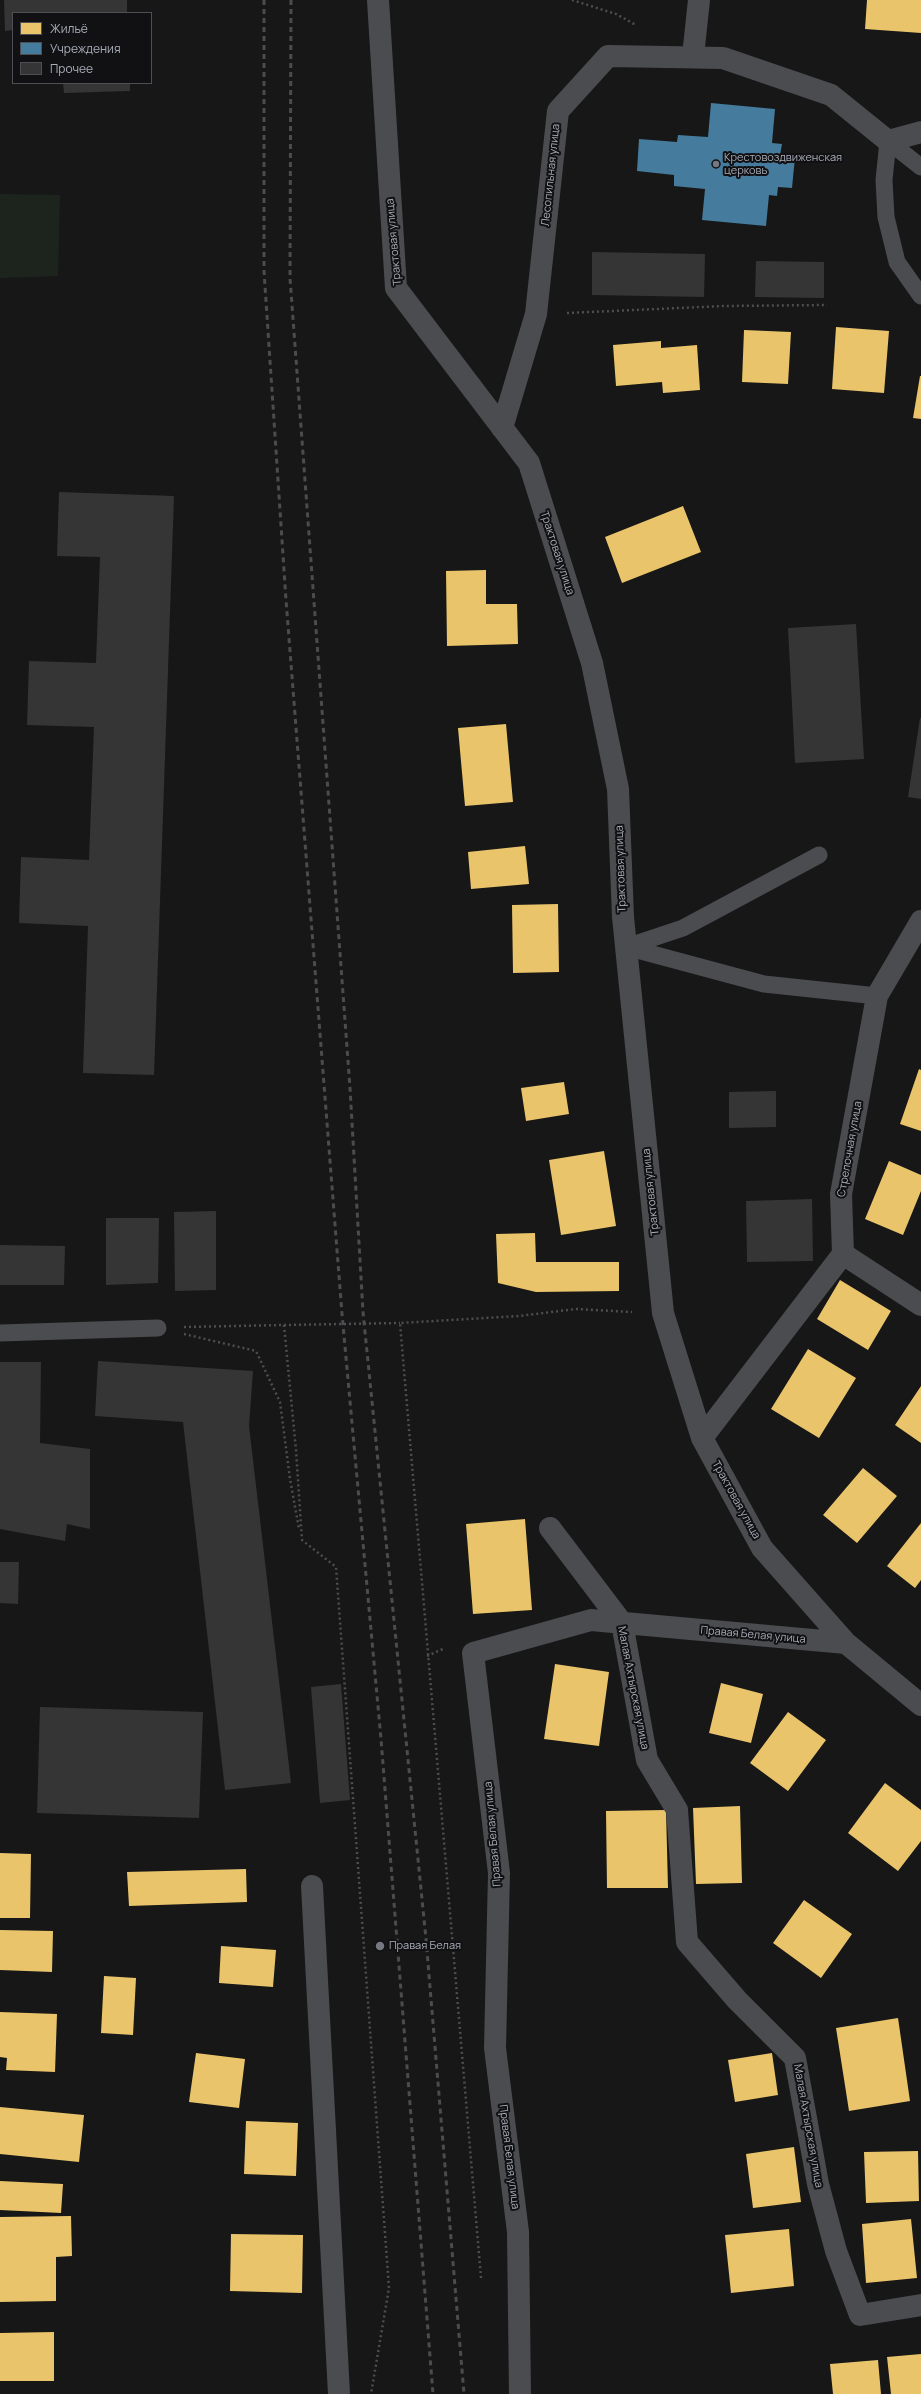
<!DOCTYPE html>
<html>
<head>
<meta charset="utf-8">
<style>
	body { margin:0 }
	#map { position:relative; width:921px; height:2394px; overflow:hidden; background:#171717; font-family:Manrope,sans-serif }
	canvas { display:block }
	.legend { position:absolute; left:12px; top:12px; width:140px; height:72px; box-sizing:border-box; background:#111113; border:1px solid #4d4f55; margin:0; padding:5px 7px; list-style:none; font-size:12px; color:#a8adb8 }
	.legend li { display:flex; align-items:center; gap:8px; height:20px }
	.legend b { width:20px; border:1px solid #4d4f55 }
</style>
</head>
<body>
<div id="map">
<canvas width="921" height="2394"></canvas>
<ul class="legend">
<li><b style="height:11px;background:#e9c46a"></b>Жильё</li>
<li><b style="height:11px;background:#457b9d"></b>Учреждения</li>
<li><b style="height:11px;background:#353536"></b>Прочее</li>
</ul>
</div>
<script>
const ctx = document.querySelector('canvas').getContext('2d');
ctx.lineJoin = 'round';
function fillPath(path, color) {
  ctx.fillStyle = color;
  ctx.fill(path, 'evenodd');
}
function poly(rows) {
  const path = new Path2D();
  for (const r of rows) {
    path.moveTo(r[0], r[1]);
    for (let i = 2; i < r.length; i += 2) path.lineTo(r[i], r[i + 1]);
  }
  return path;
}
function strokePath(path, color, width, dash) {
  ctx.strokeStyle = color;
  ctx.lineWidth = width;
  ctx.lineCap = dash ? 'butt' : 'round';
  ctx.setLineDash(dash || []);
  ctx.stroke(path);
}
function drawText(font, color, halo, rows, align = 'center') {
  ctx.font = font + ' Manrope,sans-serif';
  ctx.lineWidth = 4;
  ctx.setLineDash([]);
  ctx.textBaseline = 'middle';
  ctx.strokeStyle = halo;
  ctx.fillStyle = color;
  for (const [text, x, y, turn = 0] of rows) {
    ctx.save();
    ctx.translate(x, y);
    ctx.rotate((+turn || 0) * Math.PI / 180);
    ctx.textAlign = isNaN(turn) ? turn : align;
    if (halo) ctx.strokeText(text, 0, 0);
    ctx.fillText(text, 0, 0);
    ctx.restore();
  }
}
fillPath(poly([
	[0,194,60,195,58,276,0,278]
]), '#1d241e');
fillPath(poly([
	[867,0,921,0,921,33,865,29],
	[836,327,889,331,884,393,832,389],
	[744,330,791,332,788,384,742,382],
	[661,341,661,348,697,345,700,390,663,393,662,382,616,386,613,345],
	[920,376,921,376,921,419,913,418],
	[683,506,701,552,622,583,605,537],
	[486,570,486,604,517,604,518,644,447,646,446,571],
	[506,724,513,802,465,806,458,728],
	[525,846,529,884,471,889,468,852],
	[558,904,559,972,513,973,512,905],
	[919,1069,921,1070,921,1131,900,1124],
	[564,1082,569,1114,526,1121,521,1088],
	[604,1151,616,1226,561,1235,549,1160],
	[889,1161,921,1175,921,1191,903,1235,865,1219],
	[535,1233,536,1262,619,1262,619,1291,536,1292,498,1283,496,1234],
	[840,1280,891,1311,868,1350,817,1319],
	[808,1349,856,1378,819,1438,771,1409],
	[921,1386,921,1443,895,1425],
	[863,1468,897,1496,857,1543,823,1515],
	[525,1519,532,1610,473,1614,466,1524],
	[921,1523,921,1580,915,1588,887,1566],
	[555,1664,609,1672,599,1746,544,1739],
	[721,1683,763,1694,751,1743,709,1733],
	[788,1712,826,1740,788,1791,750,1763],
	[885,1783,921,1810,921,1841,898,1871,848,1833],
	[740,1806,742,1883,696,1884,693,1808],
	[666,1810,668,1888,607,1888,606,1811],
	[0,1853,31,1854,30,1918,0,1918],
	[246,1869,247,1902,129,1906,127,1872],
	[804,1900,852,1934,821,1978,773,1943],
	[0,1930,53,1931,52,1972,0,1970],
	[221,1946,276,1950,273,1987,219,1983],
	[104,1976,136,1978,133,2035,101,2033],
	[0,2012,57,2014,55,2072,6,2070,7,2058,0,2057],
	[898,2018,910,2101,849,2111,836,2028],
	[196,2053,245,2059,239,2108,189,2102],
	[772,2053,778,2095,735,2102,728,2060],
	[0,2107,84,2115,79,2162,0,2154],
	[246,2121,298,2123,296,2176,244,2174],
	[794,2147,801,2202,753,2208,746,2154],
	[918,2151,919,2201,866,2203,864,2152],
	[0,2181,63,2184,61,2213,0,2210],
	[71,2216,72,2256,56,2257,56,2301,0,2302,0,2217],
	[911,2219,917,2278,866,2283,862,2224],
	[789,2229,794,2286,731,2293,725,2235],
	[231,2234,303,2235,302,2293,230,2291],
	[54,2332,54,2381,0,2381,0,2333],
	[921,2354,921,2394,891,2394,887,2357],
	[878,2360,881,2394,833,2394,830,2364]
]), '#e9c46a');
fillPath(poly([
	[711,103,775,109,772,143,782,144,780,155,795,157,792,188,778,187,777,196,769,195,766,226,702,220,705,189,674,186,674,175,637,171,639,139,677,142,678,135,708,137]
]), '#457b9d');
fillPath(poly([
	[4,0,127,0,127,13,13,13,13,30,5,31],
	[63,83,130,83,130,91,64,93],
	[592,252,705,254,704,297,592,295],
	[756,261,824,262,824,298,755,297],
	[59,492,174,496,154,1075,83,1073,88,926,19,923,21,857,89,860,94,727,27,725,29,661,96,663,100,557,57,556],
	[856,624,864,759,795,763,788,628],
	[920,718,921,718,921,799,908,797],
	[776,1091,776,1127,729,1128,729,1092],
	[812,1199,813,1261,747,1262,746,1201],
	[216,1211,216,1290,175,1291,174,1212],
	[106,1218,159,1218,158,1283,106,1285],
	[0,1245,65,1246,64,1285,0,1285],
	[98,1361,253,1371,249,1426,291,1783,225,1790,183,1422,95,1416],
	[0,1362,41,1362,40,1443,90,1449,90,1529,67,1524,65,1541,0,1529],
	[0,1562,19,1562,18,1604,0,1603],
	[341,1684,350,1800,320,1803,311,1687],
	[40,1707,203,1712,199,1818,37,1813]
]), '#353536');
strokePath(poly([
	[572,0,616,14,636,25],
	[567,313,724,306,827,305],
	[184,1327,284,1325,296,1450,302,1540,336,1567,389,2288,371,2394],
	[184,1334,256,1351,280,1402,290,1479,299,1529],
	[427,1656,443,1649],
	[481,2278,400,1323,519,1316,576,1309,632,1312]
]), '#4d4e52', 2.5, [2, 3]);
strokePath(poly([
	[921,167,888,141,884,180,886,217,897,262,921,296],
	[819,855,683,928,626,947,764,984,877,996],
	[0,1333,158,1328]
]), '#4b4c50', 17);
strokePath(poly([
	[378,0,396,288,529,463,592,663,618,789,623,917,663,1313,702,1438,762,1548,846,1643,921,1705],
	[693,56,699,0],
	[502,428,536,314,558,111,608,56,723,58,831,95,888,141,921,132],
	[843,1254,921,1305],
	[702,1438,843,1254,841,1194,877,996,921,921],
	[550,1528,622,1623,647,1760,677,1810,687,1942,737,2000,795,2058,818,2184,836,2251,860,2315,921,2305],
	[312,1886,339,2394],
	[520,2394,518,2232,495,2048,499,1873,473,1653,591,1620,846,1643]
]), '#4b4c50', 22);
strokePath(poly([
	[264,0,264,271,286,600,342,1314,381,1739,433,2394],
	[291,0,290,278,350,1088,363,1312,426,1939,464,2394]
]), '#4b4c4f', 3, [5, 4]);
strokePath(poly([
	[284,1325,400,1323]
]), '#4d4e52', 2.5, [2, 3]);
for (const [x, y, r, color] of [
	[716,164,4,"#757880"],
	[380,1946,5,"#757880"]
]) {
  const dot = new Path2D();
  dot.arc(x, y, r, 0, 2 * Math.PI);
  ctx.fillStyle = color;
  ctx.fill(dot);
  strokePath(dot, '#111113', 1.5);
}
drawText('11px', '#a8adb8', '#111113', [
	["Крестовоздвиженская",724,158],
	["церковь",724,171],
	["Правая Белая",389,1946]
], 'left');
drawText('11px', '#a8adb8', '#111113', [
	["Лесопильная улица",551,175,-84],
	["Трактовая улица",394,242,-95],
	["Трактовая улица",557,553,72],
	["Трактовая улица",621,869,-92],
	["Стрелочная улица",850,1149,-80],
	["Трактовая улица",651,1192,-96],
	["Трактовая улица",736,1500,61],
	["Правая Белая улица",753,1635,5],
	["Малая Ахтырская улица",633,1688,79],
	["Правая Белая улица",493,1834,-95],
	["Малая Ахтырская улица",808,2126,80],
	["Правая Белая улица",509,2157,83]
]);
</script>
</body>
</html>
